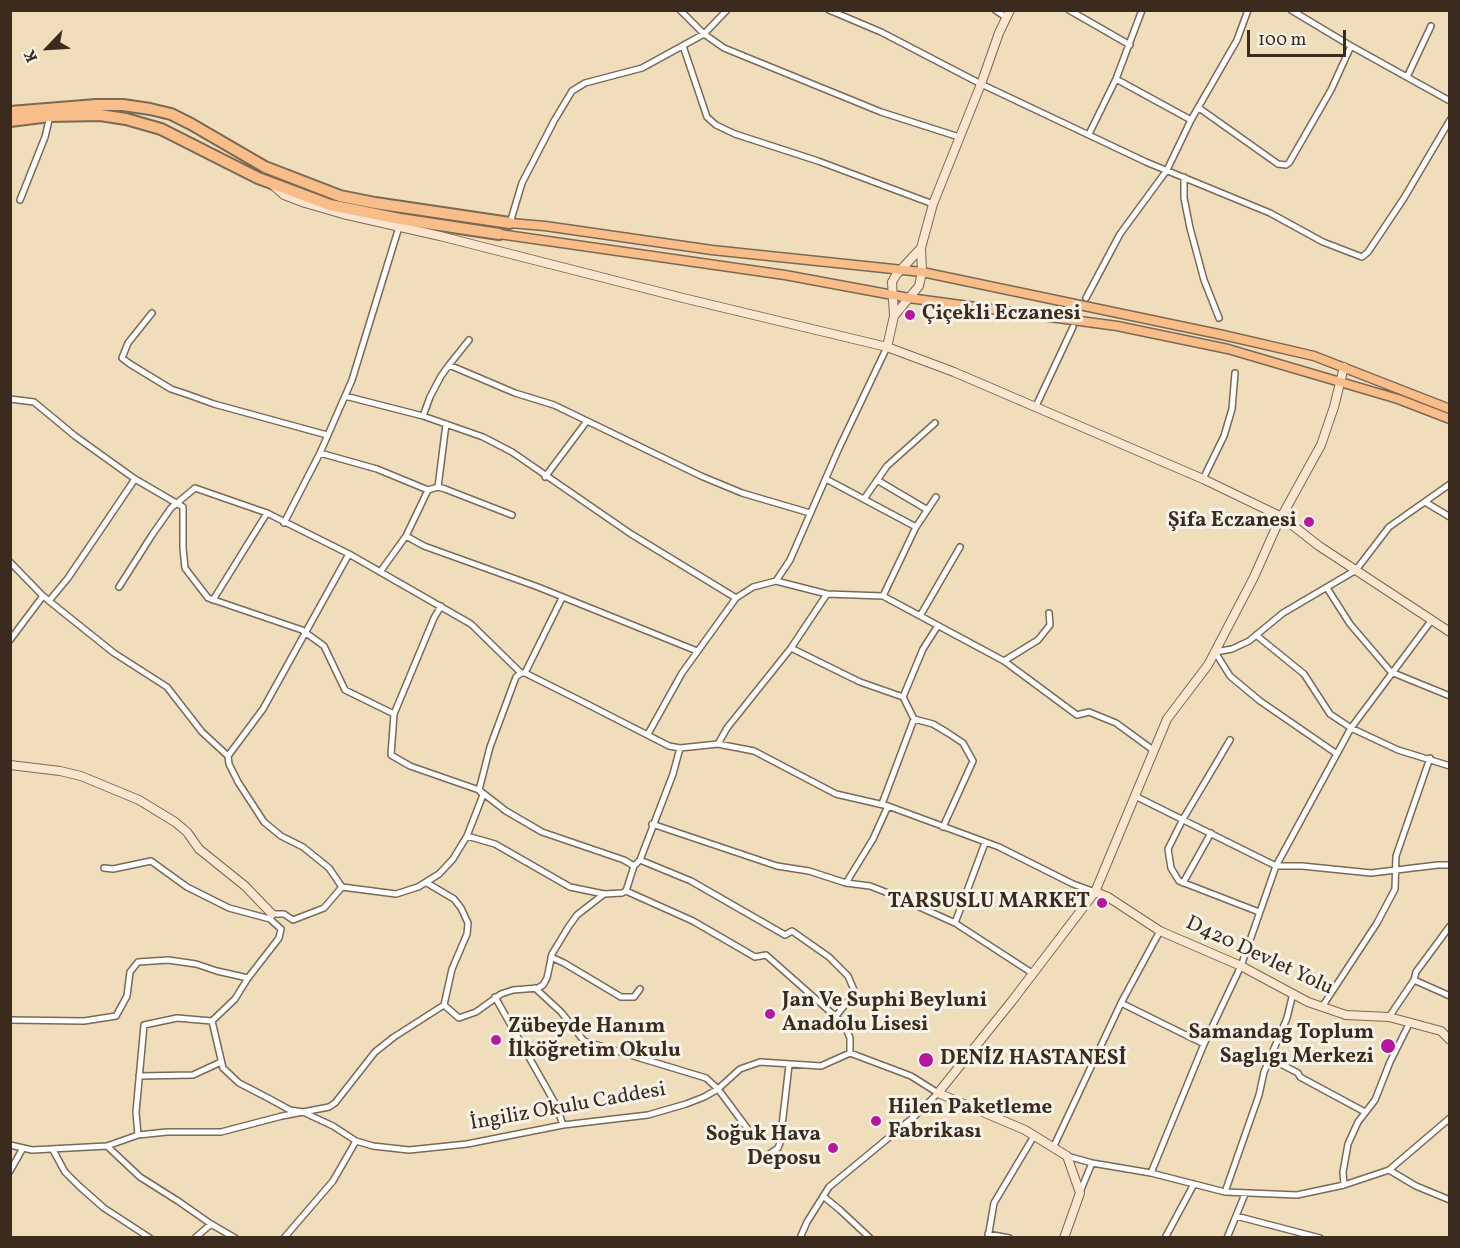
<!DOCTYPE html>
<html>
<head>
<meta charset="utf-8">
<style>
	body { margin:0 }
	#map { position:relative; width:1460px; height:1248px; overflow:hidden; background:#f0ddbc; font-family:Vollkorn,serif }
	canvas { display:block }
	.frame { position:absolute; inset:0; border:12px solid #3b2a1e; pointer-events:none }
	.north { position:absolute; left:18px; top:18px; width:60px; height:60px; -webkit-text-stroke:4px #f7f3e8; paint-order:stroke; rotate:245deg; font-size:16px; font-weight:700; line-height:24px; text-align:center; color:#3b2a1e }
	.north::after { content:''; display:block; margin:auto; width:21px; height:27px; background:#3b2a1e; clip-path:polygon(50% 0,100% 100%,50% 72%,0 100%) }
	.scale { position:absolute; left:1247px; top:30px; width:99px; height:27px; box-sizing:border-box; border:3px solid #3b2a1e; border-top:0; padding-left:8px; font-size:18px; line-height:21px; white-space:nowrap; color:#3b2a1e; -webkit-text-stroke:4px #f7f3e8; paint-order:stroke }
</style>
</head>
<body>
<div id="map">
<canvas width="1460" height="1248"></canvas>
<div class="frame"></div>
<div class="north">K</div>
<div class="scale">100 m</div>
</div>
<script>
const ctx = document.querySelector('canvas').getContext('2d');
ctx.lineJoin = 'round';
function poly(rows) {
  const path = new Path2D();
  for (const r of rows) {
    path.moveTo(r[0], r[1]);
    for (let i = 2; i < r.length; i += 2) path.lineTo(r[i], r[i + 1]);
  }
  return path;
}
function strokePath(path, color, width, dash) {
  ctx.strokeStyle = color;
  ctx.lineWidth = width;
  ctx.lineCap = dash ? 'butt' : 'round';
  ctx.setLineDash(dash || []);
  ctx.stroke(path);
}
function drawText(font, color, halo, rows, align = 'center') {
  ctx.font = font + ' Vollkorn,serif';
  ctx.lineWidth = 6;
  ctx.setLineDash([]);
  ctx.textBaseline = 'middle';
  ctx.strokeStyle = halo;
  ctx.fillStyle = color;
  for (const [text, x, y, turn = 0] of rows) {
    ctx.save();
    ctx.translate(x, y);
    ctx.rotate((+turn || 0) * Math.PI / 180);
    ctx.textAlign = isNaN(turn) ? turn : align;
    if (halo) ctx.strokeText(text, 0, 0);
    ctx.fillText(text, 0, 0);
    ctx.restore();
  }
}
const street = poly([
	[680,10,704,34,724,48,881,112,959,137],
	[829,10,881,32,981,84,1146,162,1270,213,1323,242,1362,257,1368,252,1404,198,1450,120],
	[995,10,1007,18],
	[1069,10,1130,45],
	[683,46,707,117,716,125,735,134,818,161,933,204],
	[1351,46,1450,101],
	[1407,77,1431,26],
	[1116,79,1191,120],
	[1199,108,1278,164,1286,165,1289,163,1331,90,1351,46,1291,10],
	[1089,134,1116,79,1142,10],
	[1184,177,1184,198,1190,228,1204,280,1219,318],
	[20,200,45,137,50,116],
	[510,223,522,183,554,121,572,91,585,83,642,68,704,34,727,10],
	[1086,298,1120,234,1167,170,1191,120,1237,40,1248,10],
	[152,313,128,343,122,358,130,364,171,389,189,395,214,404,327,435],
	[449,365,469,340],
	[345,396,423,416,483,437,512,452,631,534,736,598],
	[10,399,34,402,75,436,135,479,183,507,183,548,185,568,208,598,302,630,324,646,345,690,394,714],
	[1036,406,1073,327],
	[423,416,430,397,441,376,449,365,515,393,554,405,701,476,742,493,810,513],
	[320,453,377,469,428,490],
	[545,477,587,421],
	[826,479,916,527],
	[1203,479,1224,436,1232,409,1235,373],
	[877,480,926,509],
	[438,487,446,424],
	[864,499,887,466,935,423],
	[1425,502,1450,517],
	[284,523,320,453,352,380,399,227],
	[406,536,424,546,538,587,697,651],
	[10,562,43,596,59,609,114,653,167,687,202,732,228,756,229,764,238,782,264,822,281,836,303,847,329,868,342,887],
	[380,572,406,536,428,490,438,487,445,489,512,515],
	[776,581,827,594,883,596,1004,661,1077,715,1089,712,1116,723,1153,750],
	[119,587,152,535,171,508,195,488,267,513,349,554,471,624,521,673,525,673,585,703,669,746,680,748,718,744,754,751,836,794,888,806,999,847,1073,884,1095,892],
	[1327,588,1350,624,1391,672,1450,696],
	[883,596,916,527,936,497],
	[213,600,267,513],
	[49,601,68,578,135,479],
	[441,606,434,618,394,714,391,755,410,766,479,790,506,811,542,832,624,860,634,866],
	[920,616,960,547],
	[937,627,923,649,903,697,914,719,933,724,948,733,963,743,973,761,943,827],
	[1256,635,1304,674,1330,714,1351,728,1398,750,1450,766],
	[10,640,43,596],
	[791,648,860,682,903,697],
	[1004,661,1038,640,1050,625,1049,613],
	[525,673,562,598],
	[648,734,682,673,736,598,753,587,776,581,790,560,839,448,887,347],
	[1230,740,1183,819,1168,849,1171,868,1179,881,1259,912],
	[718,744,727,728,791,648,827,594],
	[1337,754,1260,701,1230,676,1215,652,1232,649,1249,641,1283,613,1356,570,1389,527,1450,484],
	[228,756,263,709,349,554],
	[1135,796,1276,866,1302,866,1371,873,1438,865,1450,865],
	[882,804,914,719],
	[652,824,777,866,809,871,846,883,870,886,893,895,955,923,1032,973],
	[467,836,483,795,479,790,490,747,516,677,521,673],
	[640,860,691,881,785,935,792,931,829,957,848,976,854,990,848,1001,836,1016],
	[104,868,113,869,151,861,187,887,229,908,270,919,272,914,284,914,293,920,324,908,342,887,396,894,418,887,439,874,453,859,467,836,495,844,570,887,604,894,622,893,626,891,634,866,640,860,673,774,680,748],
	[846,883,873,839,888,806],
	[1183,883,1211,833],
	[626,891,693,921,755,957,766,955,844,1024,850,1038,850,1053],
	[270,919,281,929,279,938,248,978,235,999,212,1021,223,1068,239,1083,268,1098,290,1110,303,1112,333,1126,356,1141,373,1146,409,1150,467,1144,563,1125,648,1115,686,1104,704,1097,718,1089,740,1069,760,1062,821,1066,850,1053,911,1076,938,1093,915,1116,829,1187,807,1222,800,1238],
	[955,923,985,843],
	[551,957,564,963,621,997,634,997,640,989],
	[1414,980,1450,996],
	[535,988,561,1012,584,1041,706,1078,718,1089,750,1132,753,1132],
	[495,997,556,1105,563,1125],
	[1121,1003,1204,1044],
	[444,1005,459,1018,476,1012,501,994,513,990,538,988,543,985,547,978,552,954,569,926,577,915,604,894],
	[1322,1007,1377,923,1395,889,1396,856,1430,758],
	[1389,1017,1414,980,1416,972,1450,926],
	[10,1020,84,1021,116,1016,127,996,130,972,138,962,168,960,196,964,217,971,248,978],
	[1271,1059,1298,1073,1300,1077,1365,1112],
	[139,1076,193,1075,221,1062],
	[138,1135,136,1112,144,1025,177,1018,212,1021],
	[10,1145,32,1150,107,1146,138,1135,167,1132,221,1132,282,1116,329,1107,335,1103,375,1052,394,1037,444,1005,452,969,467,934,468,923,461,908,454,899,427,883],
	[107,1146,140,1177,178,1201,211,1224,235,1238],
	[1053,1148,1121,1003,1160,931],
	[53,1150,65,1172,79,1186,104,1208,150,1238],
	[1067,1156,1092,1163,1151,1173,1225,1192,1297,1195,1344,1185,1389,1170,1450,1118],
	[765,1157,778,1148,780,1143,789,1065],
	[1389,1170,1416,1186,1450,1200],
	[10,1171,23,1148],
	[1151,1173,1204,1044,1241,966,1276,866,1351,728,1431,621],
	[1344,1185,1343,1172,1348,1144,1358,1122,1375,1100,1390,1062,1409,1024],
	[1080,1192,1092,1163],
	[1225,1192,1259,1095,1264,1072,1287,1018,1293,993],
	[823,1196,840,1210,870,1238],
	[1236,1216,1320,1238],
	[988,1234,1009,1238],
	[195,1238,211,1224],
	[284,1238,333,1181,356,1141],
	[988,1238,994,1203,1034,1136],
	[1165,1238,1194,1184],
	[1227,1238,1245,1194]
]);
const secondary = poly([
	[273,185,284,195,305,203,343,214,440,236,683,298,887,347,954,372,1203,479,1282,517,1319,546,1450,632],
	[894,316,919,286,922,272,921,248,933,204,981,84,999,33,1010,10],
	[887,347,894,316,892,282,896,275,921,248],
	[10,765,60,771,81,776,139,800,175,822,187,832,199,849,245,886,272,914],
	[1095,892,1108,897,1160,931,1241,966,1308,1002,1346,1015,1389,1017,1441,1031,1450,1040],
	[1064,1238,1080,1193,1067,1156,1025,1130,938,1093,1012,1001,1095,892,1167,719,1208,665,1254,577,1278,523,1321,445,1334,407,1344,367]
]);
const primary = poly([
	[510,223,545,226,712,250,922,272,1223,335,1314,356,1450,409],
	[499,234,785,275,909,298,1117,326,1228,349,1398,399,1450,419]
]);
const highway = poly([
	[10,112,96,105,123,105,150,109,171,114,191,124,265,167,340,196,375,203,510,223],
	[10,121,50,116,100,115,126,119,161,129,258,178,330,205,400,219,499,234]
]);
strokePath(street, '#7a6955', 8);
strokePath(secondary, '#7a6955', 10);
strokePath(primary, '#7a6955', 11);
strokePath(highway, '#7a6955', 14);
strokePath(street, '#fff', 5);
strokePath(secondary, '#fce5cf', 8);
strokePath(primary, '#f8bd88', 8);
strokePath(highway, '#f8bd88', 10);
for (const [x, y, r, color] of [
	[910,315,6,"#b5179e"],
	[1309,522,6,"#b5179e"],
	[1102,903,6,"#b5179e"],
	[770,1014,6,"#b5179e"],
	[496,1040,6,"#b5179e"],
	[1388,1046,8,"#b5179e"],
	[926,1060,8,"#b5179e"],
	[876,1121,6,"#b5179e"],
	[833,1148,6,"#b5179e"]
]) {
  const dot = new Path2D();
  dot.arc(x, y, r, 0, 2 * Math.PI);
  ctx.fillStyle = color;
  ctx.fill(dot);
  strokePath(dot, '#f7f3e8', 2);
}
drawText('bold 21px', '#3b2a1e', '#f7f3e8', [
	["Çiçekli Eczanesi",922,315],
	["Şifa Eczanesi",1297,522,"right"],
	["TARSUSLU MARKET",1090,903,"right"],
	["Jan Ve Suphi Beyluni",782,1002],
	["Anadolu Lisesi",782,1026],
	["Zübeyde Hanım",508,1028],
	["İlköğretim Okulu",508,1052],
	["Samandag Toplum",1374,1034,"right"],
	["Saglıgı Merkezi",1374,1058,"right"],
	["DENİZ HASTANESİ",940,1060],
	["Hilen Paketleme",888,1109],
	["Fabrikası",888,1133],
	["Soğuk Hava",821,1136,"right"],
	["Deposu",821,1160,"right"]
], 'left');
drawText('21px', '#3b2a1e', '#f7f3e8', [
	["D420 Devlet Yolu",1259,957,25],
	["İngiliz Okulu Caddesi",568,1108,-10]
]);
</script>
</body>
</html>
